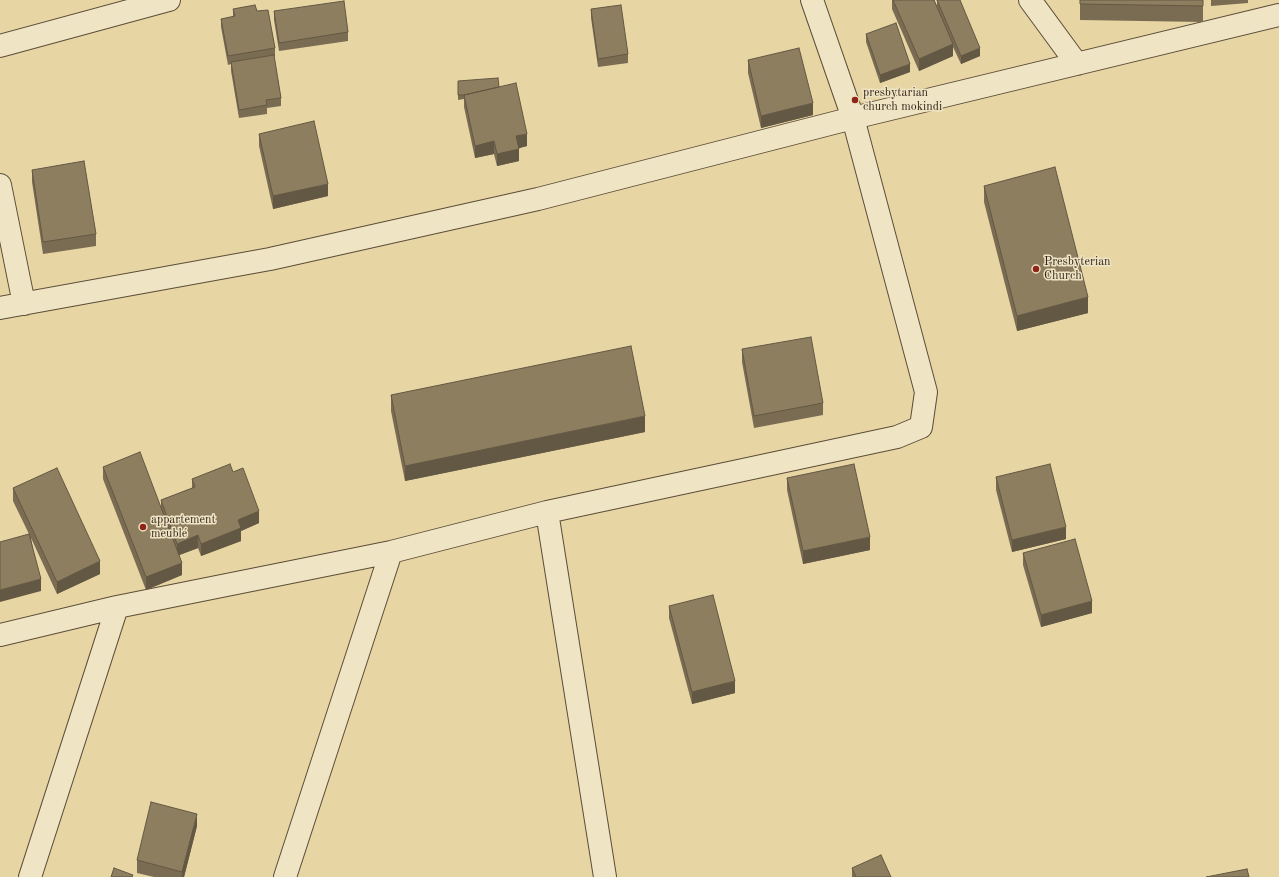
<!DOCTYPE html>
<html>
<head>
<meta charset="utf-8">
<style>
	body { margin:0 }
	canvas { display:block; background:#e7d5a3 }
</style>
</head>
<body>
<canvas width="1279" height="877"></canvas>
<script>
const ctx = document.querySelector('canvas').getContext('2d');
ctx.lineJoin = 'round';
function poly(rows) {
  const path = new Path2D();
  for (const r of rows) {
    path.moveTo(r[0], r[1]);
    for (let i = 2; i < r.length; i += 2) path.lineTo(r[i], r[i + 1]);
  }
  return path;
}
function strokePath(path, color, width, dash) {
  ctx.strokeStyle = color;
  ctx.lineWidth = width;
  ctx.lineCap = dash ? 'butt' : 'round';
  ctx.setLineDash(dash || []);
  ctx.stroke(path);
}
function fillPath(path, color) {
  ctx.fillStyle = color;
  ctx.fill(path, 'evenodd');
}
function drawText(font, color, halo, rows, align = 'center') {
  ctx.font = font + ' "Old Standard TT",serif';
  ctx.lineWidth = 3;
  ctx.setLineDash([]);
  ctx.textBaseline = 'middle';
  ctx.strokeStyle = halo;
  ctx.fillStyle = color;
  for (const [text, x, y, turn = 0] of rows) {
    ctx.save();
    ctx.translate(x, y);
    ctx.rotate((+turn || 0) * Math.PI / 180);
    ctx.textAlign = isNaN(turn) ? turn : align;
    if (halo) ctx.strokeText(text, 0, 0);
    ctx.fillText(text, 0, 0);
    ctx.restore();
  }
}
const minor = poly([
	[1030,0,1077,64],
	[0,46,169,0],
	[0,185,24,304],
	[0,308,270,259,538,199,853,118,1279,15],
	[547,512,605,877],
	[0,635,117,607,391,552,547,512,897,437,921,427,926,392,853,118,812,0],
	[30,877,117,607],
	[285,877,391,552]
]);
strokePath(minor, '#5c4d3a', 24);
strokePath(minor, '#efe4c3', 22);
fillPath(poly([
	[892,0,934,0,937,6,937,0,980,56,961,64,953,47,953,56,919,71,892,9],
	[1080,0,1203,0,1203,22,1080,20],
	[1211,0,1248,0,1248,3,1211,6],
	[233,9,257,11,275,48,275,56,274,57,281,98,281,106,267,108,267,114,239,118,231,71,231,64,228,65,221,27,221,19,233,17],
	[591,9,628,54,628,63,598,67,591,18],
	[274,11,348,32,348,41,279,51,274,20],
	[866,34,910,72,880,83,866,42],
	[748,60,813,115,761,128,748,73],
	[458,81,499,87,527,146,519,148,519,161,497,166,494,154,475,158,464,107,464,99,458,100],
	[259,134,328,196,273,209,259,146],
	[32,170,96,234,96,246,43,254,32,182],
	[984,186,1088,313,1017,331,984,202],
	[742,349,823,403,823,415,754,428,742,362],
	[391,395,645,432,405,481,391,411],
	[103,467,161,506,161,500,192,488,192,479,233,472,259,523,241,531,241,541,201,556,198,548,179,555,182,575,146,590,103,479],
	[996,477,1066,539,1012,552,996,490],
	[787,478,870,550,803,564,787,490],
	[13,488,100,574,57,594,31,538,41,591,29,534,13,501],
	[1023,553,1092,613,1041,627,1023,565],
	[669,606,735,693,692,704,669,618],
	[197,826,184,877,154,877,137,873,137,860],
	[852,868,891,877,852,877]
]), '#7a6c53');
fillPath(poly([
	[953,44,953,56,919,71,919,59],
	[980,48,980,56,961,64,961,56],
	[910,64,910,72,880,83,880,75],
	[813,103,813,115,761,128,761,116],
	[527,134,527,146,516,149,516,136],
	[494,141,494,154,475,158,475,146],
	[519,149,519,161,497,166,497,154],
	[328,184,328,196,273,209,273,196],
	[1088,297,1088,313,1017,331,1017,316],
	[645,416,645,432,405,481,405,466],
	[259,511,259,523,241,531,241,541,201,556,201,544,238,520],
	[1066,527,1066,539,1012,552,1012,540],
	[198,535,198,548,177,556,177,544],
	[870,537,870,550,803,564,803,551],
	[100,561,100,574,57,594,57,582],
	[182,563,182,575,146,590,146,577],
	[41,579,41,591,0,602,0,590],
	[1092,601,1092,613,1041,627,1041,615],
	[735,681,735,693,692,704,692,692],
	[197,814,197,826,184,877,182,877,182,872]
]), '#635843');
const building = poly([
	[893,0,934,0,953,44,919,59,893,0],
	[937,0,960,0,980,48,961,56,937,0],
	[1080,0,1203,0,1203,6,1080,4,1080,0],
	[344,1,348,32,279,43,274,11,344,1],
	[255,5,257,11,268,10,275,48,228,56,221,19,235,16,233,9,255,5],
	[621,5,628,54,598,59,591,9,621,5],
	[896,23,910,64,880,75,866,34,896,23],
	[799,48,813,103,761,116,748,60,799,48],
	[274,55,281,98,266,100,267,105,239,110,231,62,274,55],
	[498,78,499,87,464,95,458,95,458,81,498,78],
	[516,83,527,134,516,136,519,149,497,154,494,141,475,146,464,95,516,83],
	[314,121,328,184,273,196,259,134,314,121],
	[84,161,96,234,43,242,32,170,84,161],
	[1055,167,1088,297,1017,316,984,186,1055,167],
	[811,337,823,403,754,416,742,349,811,337],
	[631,346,645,416,405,466,391,395,631,346],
	[140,452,182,563,146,577,103,467,140,452],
	[230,464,233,472,243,468,259,511,238,520,241,528,201,544,198,535,177,544,161,500,195,487,192,479,230,464],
	[854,464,870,537,803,551,787,478,854,464],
	[1050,464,1066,527,1012,540,996,477,1050,464],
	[57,468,100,561,57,582,13,488,57,468],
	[29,534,41,579,0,590,0,542,29,534],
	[1075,539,1092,601,1041,615,1023,553,1075,539],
	[713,595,735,681,692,692,669,606,713,595],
	[151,802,197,814,182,872,137,860,151,802],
	[881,855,891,877,856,877,852,868,881,855],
	[114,868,133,875,132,877,111,877,114,868],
	[1247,869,1249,877,1206,877,1247,869]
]);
fillPath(building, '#8e7e60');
strokePath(building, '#635843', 1);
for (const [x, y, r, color] of [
	[855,100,4,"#8f2418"],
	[1036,269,4,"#8f2418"],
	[143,527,4,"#8f2418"]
]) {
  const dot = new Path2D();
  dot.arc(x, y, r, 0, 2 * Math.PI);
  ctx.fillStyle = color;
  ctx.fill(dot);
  strokePath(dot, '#efe4c3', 1.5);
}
drawText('12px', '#2d2017', '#efe4c3', [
	["presbytarian",863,93],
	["church mokindi",863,107],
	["Presbyterian",1044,262],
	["Church",1044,276],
	["appartement",151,520],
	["meublé",151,534]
], 'left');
</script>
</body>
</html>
